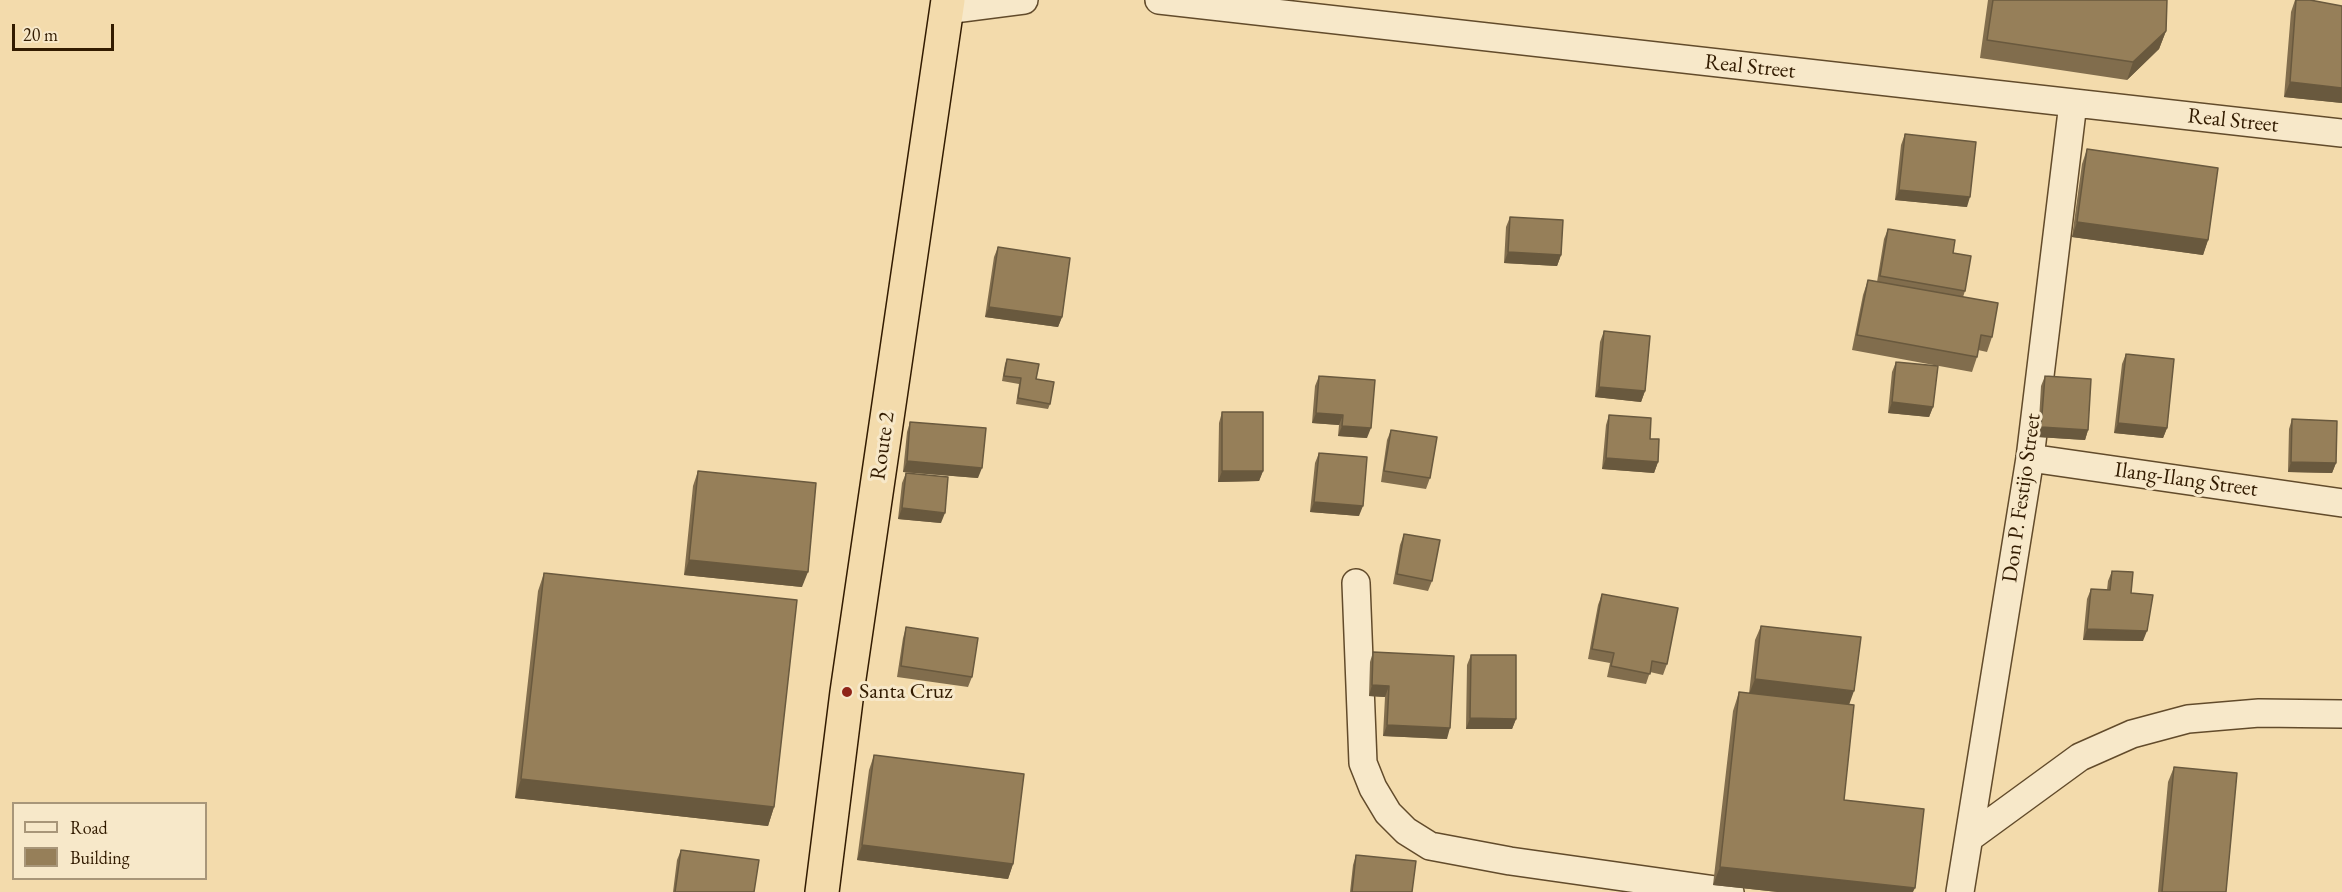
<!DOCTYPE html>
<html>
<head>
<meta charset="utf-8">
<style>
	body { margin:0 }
	#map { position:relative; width:2342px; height:892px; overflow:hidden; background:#f3dbac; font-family:"EB Garamond",serif }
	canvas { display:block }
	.legend { position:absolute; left:12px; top:802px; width:195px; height:78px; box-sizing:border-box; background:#f7e8c9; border:2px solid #a89679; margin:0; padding:8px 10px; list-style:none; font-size:18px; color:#321b00 }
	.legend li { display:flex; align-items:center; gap:12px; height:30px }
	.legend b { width:30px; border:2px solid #a89679 }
	.scale { position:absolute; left:12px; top:24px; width:102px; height:27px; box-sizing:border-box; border:3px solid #321b00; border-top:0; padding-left:8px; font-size:18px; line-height:21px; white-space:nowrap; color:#321b00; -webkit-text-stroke:4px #f7e8c9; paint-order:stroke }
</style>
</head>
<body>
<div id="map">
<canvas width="2342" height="892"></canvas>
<ul class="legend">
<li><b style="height:8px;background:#f7e8c9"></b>Road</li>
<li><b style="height:16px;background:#967f59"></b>Building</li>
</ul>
<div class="scale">20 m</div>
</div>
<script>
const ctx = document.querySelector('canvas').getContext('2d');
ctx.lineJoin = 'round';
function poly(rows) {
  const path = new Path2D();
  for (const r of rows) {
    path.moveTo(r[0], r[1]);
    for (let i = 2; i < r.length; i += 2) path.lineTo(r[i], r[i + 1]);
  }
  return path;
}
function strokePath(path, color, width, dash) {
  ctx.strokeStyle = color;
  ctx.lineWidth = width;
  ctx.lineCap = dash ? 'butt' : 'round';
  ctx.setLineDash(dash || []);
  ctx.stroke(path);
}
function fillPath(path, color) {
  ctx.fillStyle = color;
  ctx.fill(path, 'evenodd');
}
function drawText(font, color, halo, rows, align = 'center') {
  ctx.font = font + ' "EB Garamond",serif';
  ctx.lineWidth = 6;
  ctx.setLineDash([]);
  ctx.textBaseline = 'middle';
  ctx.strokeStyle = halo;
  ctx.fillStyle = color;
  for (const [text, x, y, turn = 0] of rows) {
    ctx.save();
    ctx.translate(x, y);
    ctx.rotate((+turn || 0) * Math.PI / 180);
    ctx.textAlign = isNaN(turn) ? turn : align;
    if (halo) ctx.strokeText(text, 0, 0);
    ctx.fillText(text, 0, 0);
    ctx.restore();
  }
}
const minor = poly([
	[1159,0,2342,133],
	[946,10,1024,0],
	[2030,458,2342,503],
	[1356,583,1363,763,1373,788,1388,813,1406,831,1430,846,1510,861,1730,892],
	[1969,838,2080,757,2132,734,2188,719,2259,713,2342,714],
	[1960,892,2030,458,2073,103]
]);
const trunk = poly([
	[822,892,847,692,948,0]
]);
strokePath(minor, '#624b2b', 30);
strokePath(trunk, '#321b00', 36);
strokePath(minor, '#f7e8c9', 27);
strokePath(trunk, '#f3dbac', 33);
fillPath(poly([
	[1988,0,2167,0,2166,31,2159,49,2127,80,1980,58],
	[2295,0,2310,0,2342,6,2342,103,2284,97,2291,12],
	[1905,134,1967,207,1895,200,1901,145],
	[2087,149,2208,240,2203,255,2072,237,2082,164],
	[1510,217,1561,255,1557,266,1504,263,1506,227],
	[1888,229,1953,253,1965,291,1963,297,1992,337,1987,352,1978,350,1977,357,1972,372,1852,350,1863,295,1868,280,1877,282,1884,239],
	[998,247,1062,317,1058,327,985,317,994,257],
	[1604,331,1645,391,1641,402,1595,397,1600,342],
	[2126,354,2167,428,2163,438,2114,433,2122,364],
	[1007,359,1036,379,1050,404,1048,409,1016,404,1019,384,1002,381,1005,364],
	[1896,362,1933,407,1929,417,1888,413,1892,372],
	[1319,376,1367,438,1338,436,1339,425,1312,423,1315,386],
	[2045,376,2088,430,2085,440,2038,437,2041,386],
	[1222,412,1263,471,1259,481,1218,482,1219,423],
	[1609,415,1650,439,1658,462,1654,473,1602,469,1606,425],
	[2292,419,2336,463,2332,473,2288,472,2289,429],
	[910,422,978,478,903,472,907,432],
	[1391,430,1430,478,1426,489,1381,482,1387,440],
	[1319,453,1359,516,1310,512,1315,463],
	[698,471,802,587,684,575,693,486],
	[906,473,941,523,898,519,902,483],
	[1404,534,1432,581,1428,591,1393,584,1400,545],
	[2112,571,2131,593,2143,641,2083,640,2087,599,2091,589,2107,590,2108,581],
	[544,573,774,807,768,826,515,798,538,591],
	[1602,594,1667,664,1663,675,1650,672,1646,684,1607,677,1610,663,1588,659,1598,605],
	[1761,626,1849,705,1844,800,1913,892,1778,892,1713,885,1733,711,1739,692,1749,694,1755,640],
	[906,627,972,677,968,687,897,677,903,638],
	[1373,652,1447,739,1383,736,1385,697,1369,696,1370,662],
	[1471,655,1516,719,1512,729,1466,729,1467,665],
	[874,755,1013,864,1008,879,857,860,869,770],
	[2174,767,2226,892,2158,892,2168,782],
	[681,850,754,892,673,892,677,860],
	[1356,855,1412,892,1350,892,1353,865]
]), '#816d4d');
fillPath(poly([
	[2166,31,2159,49,2127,80,2133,62],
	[2290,82,2342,88,2342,103,2284,97],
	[1899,190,1970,197,1967,207,1895,200],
	[2077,222,2208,240,2203,255,2072,237],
	[1508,252,1561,255,1557,266,1504,263],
	[989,307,1062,317,1058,327,985,317],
	[1599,387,1645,391,1641,402,1595,397],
	[1892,402,1933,407,1929,417,1888,413],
	[1316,413,1343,415,1339,425,1312,423],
	[2118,423,2167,428,2163,438,2114,433],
	[1342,426,1371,428,1367,438,1338,436],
	[2041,427,2088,430,2085,440,2038,437],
	[1606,458,1658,462,1654,473,1602,469],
	[907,461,982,468,978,478,903,472],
	[2291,462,2336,463,2332,473,2288,472],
	[1222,471,1263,471,1259,481,1218,482],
	[1314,502,1363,506,1359,516,1310,512],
	[902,508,945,513,941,523,898,519],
	[689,560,808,572,802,587,684,575],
	[2087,629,2147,631,2143,641,2083,640],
	[1755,679,1854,691,1849,705,1749,694],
	[1372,685,1389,686,1385,697,1369,696],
	[1470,718,1516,719,1512,729,1466,729],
	[1387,725,1450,728,1447,739,1383,736],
	[521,779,774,807,768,826,515,798],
	[862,845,1013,864,1008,879,857,860],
	[1720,867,1915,888,1913,892,1778,892,1713,885]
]), '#69593e');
const building = poly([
	[1993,0,2167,0,2166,31,2133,62,1987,40,1993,0],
	[2296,0,2310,0,2342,6,2342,88,2290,82,2296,0],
	[1905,134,1976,142,1970,197,1899,190,1905,134],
	[2087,149,2218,168,2208,240,2077,222,2087,149],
	[1510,217,1563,220,1561,255,1508,252,1510,217],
	[1888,229,1955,240,1953,253,1971,256,1965,291,1880,276,1888,229],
	[998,247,1070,258,1062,317,989,307,998,247],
	[1868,280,1998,303,1992,337,1981,335,1977,357,1857,335,1868,280],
	[1604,331,1650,336,1645,391,1599,387,1604,331],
	[2126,354,2174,359,2167,428,2118,423,2126,354],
	[1007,359,1039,364,1036,379,1054,382,1050,404,1018,398,1021,378,1004,376,1007,359],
	[1896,362,1938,366,1933,407,1892,402,1896,362],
	[1319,376,1375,380,1371,428,1342,426,1343,415,1316,413,1319,376],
	[2045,376,2091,379,2088,430,2041,427,2045,376],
	[1222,412,1263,412,1263,471,1222,471,1222,412],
	[1609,415,1651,418,1650,439,1659,439,1658,462,1606,458,1609,415],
	[2292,419,2337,421,2336,463,2291,462,2292,419],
	[910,422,986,428,982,468,907,461,910,422],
	[1391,430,1437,437,1430,478,1384,471,1391,430],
	[1319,453,1367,457,1363,506,1314,502,1319,453],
	[698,471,816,483,808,572,689,560,698,471],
	[906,473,948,477,945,513,902,508,906,473],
	[1404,534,1440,540,1432,581,1397,574,1404,534],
	[2112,571,2133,572,2131,593,2153,595,2147,631,2087,629,2091,589,2110,590,2112,571],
	[544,573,797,600,774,807,521,779,544,573],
	[1602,594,1678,608,1667,664,1652,661,1650,674,1611,666,1614,653,1592,649,1602,594],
	[1761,626,1861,637,1854,691,1755,679,1761,626],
	[906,627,978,638,972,677,901,666,906,627],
	[1373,652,1454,656,1450,728,1387,725,1389,686,1372,685,1373,652],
	[1471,655,1516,655,1516,719,1470,718,1471,655],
	[1739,692,1854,705,1844,800,1924,809,1915,888,1720,867,1739,692],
	[874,755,1024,774,1013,864,862,845,874,755],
	[2174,767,2237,773,2226,892,2162,892,2174,767],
	[681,850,759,860,754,892,675,892,681,850],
	[1356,855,1416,861,1412,892,1352,892,1356,855]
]);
fillPath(building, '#967f59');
strokePath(building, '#69593e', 1.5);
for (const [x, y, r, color] of [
	[847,692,6,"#8f2418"]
]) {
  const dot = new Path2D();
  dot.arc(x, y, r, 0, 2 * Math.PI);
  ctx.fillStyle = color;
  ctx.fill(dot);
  strokePath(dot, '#f7e8c9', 2);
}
drawText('22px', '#321b00', '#f7e8c9', [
	["Real Street",1750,67,6],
	["Real Street",2233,121,6],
	["Route 2",883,446,-82],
	["Ilang-Ilang Street",2186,480,8],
	["Don P. Festijo Street",2022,498,-82]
]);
drawText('22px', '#321b00', '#f7e8c9', [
	["Santa Cruz",859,692]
], 'left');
</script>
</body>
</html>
